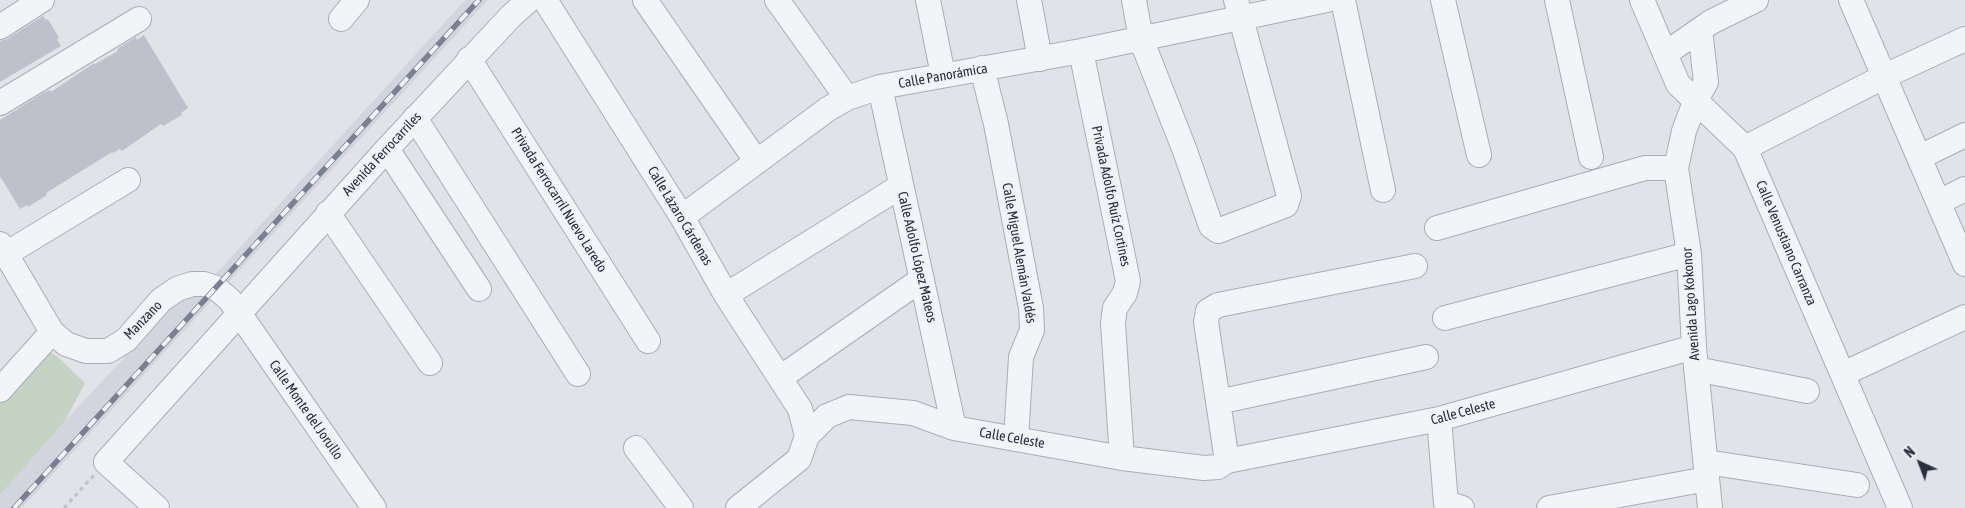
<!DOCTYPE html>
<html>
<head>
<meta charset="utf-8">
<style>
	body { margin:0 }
	#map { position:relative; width:1965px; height:508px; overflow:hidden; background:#e1e3e9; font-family:"Asap Condensed",sans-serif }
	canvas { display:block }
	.north { position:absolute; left:1895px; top:438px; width:50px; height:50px; -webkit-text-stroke:4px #f0f2f6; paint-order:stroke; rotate:317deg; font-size:14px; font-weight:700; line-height:20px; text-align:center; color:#292f40 }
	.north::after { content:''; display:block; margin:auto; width:18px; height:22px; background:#292f40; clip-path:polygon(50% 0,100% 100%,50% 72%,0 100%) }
</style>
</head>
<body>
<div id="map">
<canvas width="1965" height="508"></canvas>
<div class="north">N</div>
</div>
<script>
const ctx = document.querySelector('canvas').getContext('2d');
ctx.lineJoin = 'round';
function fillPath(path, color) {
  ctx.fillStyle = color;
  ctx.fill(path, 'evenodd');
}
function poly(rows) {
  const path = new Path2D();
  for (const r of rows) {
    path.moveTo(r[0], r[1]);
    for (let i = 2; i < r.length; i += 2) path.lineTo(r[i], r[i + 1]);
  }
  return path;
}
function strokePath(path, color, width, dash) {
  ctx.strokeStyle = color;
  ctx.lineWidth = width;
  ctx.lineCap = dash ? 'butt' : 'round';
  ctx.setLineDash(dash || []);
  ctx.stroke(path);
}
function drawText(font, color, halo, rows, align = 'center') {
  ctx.font = font + ' "Asap Condensed",sans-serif';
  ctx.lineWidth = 4.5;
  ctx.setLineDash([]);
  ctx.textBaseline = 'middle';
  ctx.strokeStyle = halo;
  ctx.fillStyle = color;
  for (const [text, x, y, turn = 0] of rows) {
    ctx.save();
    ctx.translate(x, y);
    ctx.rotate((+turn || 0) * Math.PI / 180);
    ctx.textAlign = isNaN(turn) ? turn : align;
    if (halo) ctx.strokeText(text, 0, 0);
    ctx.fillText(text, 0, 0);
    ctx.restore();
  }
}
fillPath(poly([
	[465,0,488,0,225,286,214,276],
	[204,286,215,297,22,508,0,508,0,495,65,421,169,310]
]), '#d3d5de');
fillPath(poly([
	[44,349,58,357,85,383,65,421,0,495,0,397]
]), '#c4d3c2');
fillPath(poly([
	[43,16,46,20,48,19,59,38,57,39,61,46,0,82,0,41,7,39],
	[144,35,188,108,181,113,182,115,163,126,161,124,122,151,120,149,113,153,112,152,46,193,47,195,28,207,27,205,20,209,0,176,0,120,43,93,50,90,51,92,94,63,95,64,118,51,117,49,136,37,137,40]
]), '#bec1cc');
const minor = poly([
	[545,0,682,217,726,295,800,409,807,436],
	[645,0,757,162],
	[777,0,847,98],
	[928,0,943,75],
	[1029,0,1040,59],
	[1134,0,1141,39,1185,151,1211,226,1218,231,1286,205,1289,196,1236,0],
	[1343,0,1383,190],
	[1443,0,1479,155],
	[1557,0,1591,157],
	[1642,0,1678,84,1745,148,1900,508],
	[1851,0,1965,264],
	[341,19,357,0],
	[0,27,42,0],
	[1700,30,1706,82,1695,102,1684,131,1676,168,1689,254,1694,347,1710,508],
	[1081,51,1128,281,1125,293,1115,308,1113,323,1122,458],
	[1665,54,1711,22,1756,0],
	[469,59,648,341],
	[982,68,996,124,1031,308,1032,330,1021,357,1016,439],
	[880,87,954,428],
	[0,103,139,19],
	[415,118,578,374],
	[1745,148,1885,76,1965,39],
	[387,149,479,289],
	[1920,157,1965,135],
	[1939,202,1965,189],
	[328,213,430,363],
	[682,217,828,109,847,98,880,87,1081,51,1327,0],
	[1437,228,1645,168,1676,168],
	[0,244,52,332,66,344,86,351,108,351,126,340,161,300,177,289,192,284,204,284,216,288,230,300,374,508],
	[6,254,128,180],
	[726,295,901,186],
	[1445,318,1689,254],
	[1696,369,1807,391],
	[1843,374,1965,317],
	[780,378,922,279],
	[0,390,52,332],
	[1218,402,1426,357],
	[1439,419,1446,503,1462,508],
	[636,448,681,508],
	[1227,461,1206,322,1208,311,1218,305,1415,266],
	[1706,462,1857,485],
	[157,508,106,462,387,149,511,16,529,0],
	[738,508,799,459,807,436,827,416,849,407,913,413,954,428,1122,458,1204,468,1218,467,1227,461,1439,419,1694,347],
	[1549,508,1707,479]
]);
strokePath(minor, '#aaadb6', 26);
strokePath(poly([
	[64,508,94,475]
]), '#bec1c7', 3, [4, 4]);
strokePath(minor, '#f3f4f7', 24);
const rail = poly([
	[14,508,479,0]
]);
strokePath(rail, '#7a8092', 5.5);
strokePath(rail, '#f0f2f6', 4, [11]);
drawText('14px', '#292f40', '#f0f2f6', [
	["Calle Panorámica",943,76,-10],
	["Avenida Ferrocarriles",382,154,-47],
	["Privada Adolfo Ruíz Cortines",1111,196,78],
	["Privada Ferrocarril Nuevo Laredo",559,200,58],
	["Calle Lázaro Cárdenas",680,216,59],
	["Calle Venustiano Carranza",1786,243,67],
	["Calle Miguel Alemán Valdés",1019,253,80],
	["Calle Adolfo López Mateos",917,257,77],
	["Avenida Lago Kokonor",1691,304,-94],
	["Manzano",143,320,-46],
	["Calle Monte del Jorullo",306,410,55],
	["Calle Celeste",1463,412,-15],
	["Calle Celeste",1012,438,10]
]);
</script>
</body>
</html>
